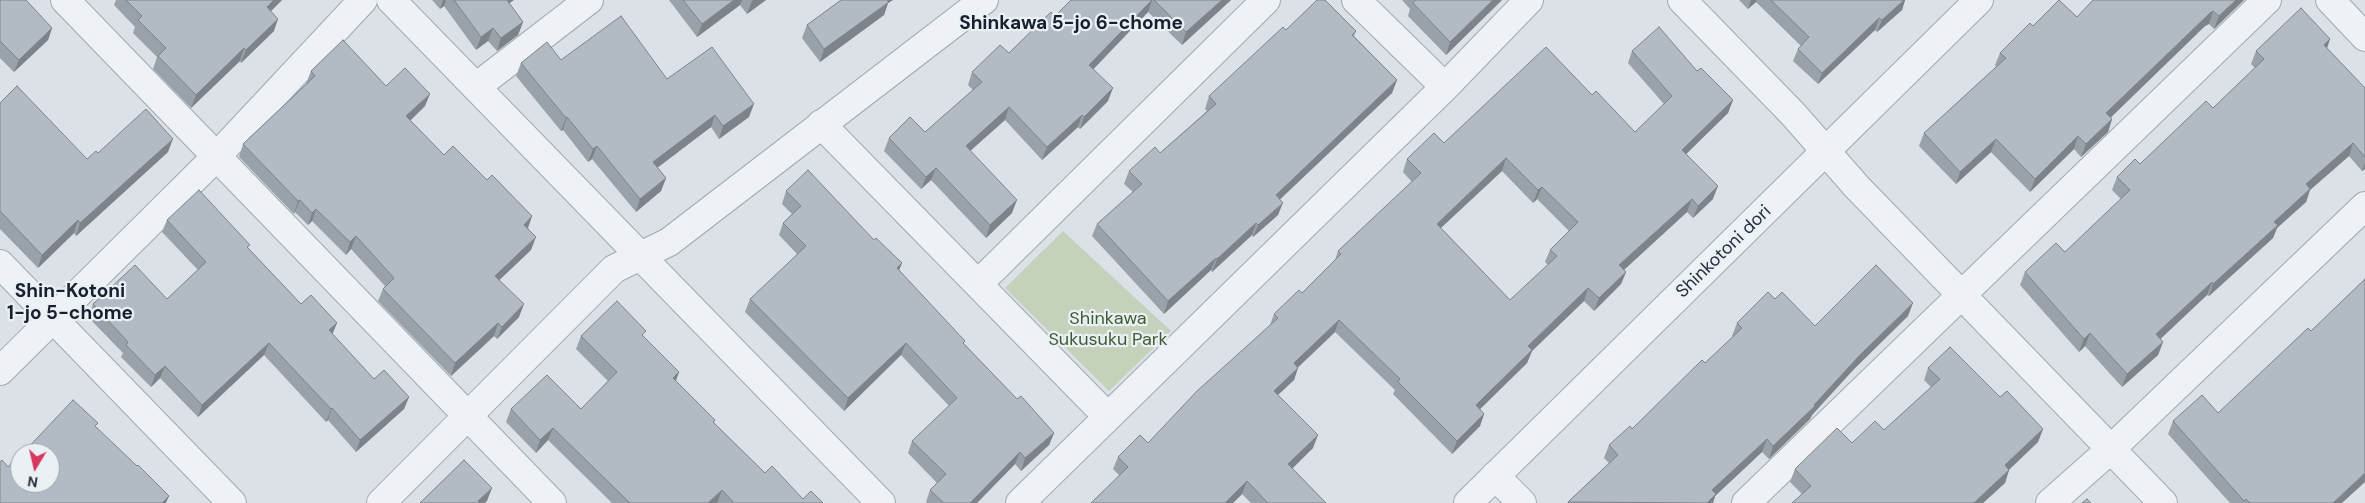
<!DOCTYPE html>
<html>
<head>
<meta charset="utf-8">
<style>
	body { margin:0 }
	#map { position:relative; width:2365px; height:503px; overflow:hidden; background:#dbe1e7; font-family:"DM Sans",sans-serif }
	canvas { display:block }
	.north { position:absolute; left:10px; top:443px; width:50px; height:50px; box-sizing:border-box; background:#ebf0f5; border:1px solid #9ca3ac; border-radius:50%; rotate:189deg; font-size:14px; font-weight:700; line-height:20px; text-align:center; color:#25303e }
	.north::after { content:''; display:block; margin:auto; width:18px; height:22px; background:#d7365f; clip-path:polygon(50% 0,100% 100%,50% 72%,0 100%) }
</style>
</head>
<body>
<div id="map">
<canvas width="2365" height="503"></canvas>
<div class="north">N</div>
</div>
<script>
const ctx = document.querySelector('canvas').getContext('2d');
ctx.lineJoin = 'round';
function fillPath(path, color) {
  ctx.fillStyle = color;
  ctx.fill(path, 'evenodd');
}
function poly(rows) {
  const path = new Path2D();
  for (const r of rows) {
    path.moveTo(r[0], r[1]);
    for (let i = 2; i < r.length; i += 2) path.lineTo(r[i], r[i + 1]);
  }
  return path;
}
function strokePath(path, color, width, dash) {
  ctx.strokeStyle = color;
  ctx.lineWidth = width;
  ctx.lineCap = dash ? 'butt' : 'round';
  ctx.setLineDash(dash || []);
  ctx.stroke(path);
}
function drawText(font, color, halo, rows, align = 'center') {
  ctx.font = font + ' "DM Sans",sans-serif';
  ctx.lineWidth = 4.5;
  ctx.setLineDash([]);
  ctx.textBaseline = 'middle';
  ctx.strokeStyle = halo;
  ctx.fillStyle = color;
  for (const [text, x, y, turn = 0] of rows) {
    ctx.save();
    ctx.translate(x, y);
    ctx.rotate((+turn || 0) * Math.PI / 180);
    ctx.textAlign = isNaN(turn) ? turn : align;
    if (halo) ctx.strokeText(text, 0, 0);
    ctx.fillText(text, 0, 0);
    ctx.restore();
  }
}
fillPath(poly([
	[1063,231,1171,331,1109,391,1005,288]
]), '#c4d2bc');
const minor = poly([
	[65,0,552,503],
	[391,0,881,503],
	[1356,0,1445,87],
	[1682,0,1793,114,1857,187,2163,503],
	[2330,0,2365,37],
	[476,87,589,0],
	[821,124,1108,417],
	[0,264,232,503],
	[978,284,1266,0],
	[0,371,217,156,363,0],
	[1495,476,1522,503],
	[381,503,614,269,669,242,984,0],
	[1020,503,1445,87,1529,0],
	[1746,503,2267,0],
	[2050,503,2111,449,2365,206]
]);
const tertiary = poly([
	[1468,503,1979,0]
]);
strokePath(minor, '#a1a8b1', 30);
strokePath(tertiary, '#a1a8b1', 30);
strokePath(minor, '#eef1f5', 28);
strokePath(tertiary, '#eef1f5', 28);
fillPath(poly([
	[0,0,52,28,48,40,14,72,0,58],
	[116,0,282,0,271,11,274,31,241,63,240,61,191,108,153,69,157,57,133,33,135,27,114,5],
	[432,0,514,0,509,3,523,22,518,35,497,51,488,41,476,50,444,6,440,9],
	[669,0,766,0,747,14,740,5,697,37],
	[841,0,893,0,888,3,884,15,820,62,802,38,807,25],
	[1071,0,1231,0,1182,45,1148,12,1093,69,1108,101,1080,129,1078,127,1042,160,1005,120,970,151,1012,213,986,238,931,180,921,189,884,151,889,138,925,132,973,90,968,85,972,72,1009,53,1055,16],
	[1402,0,1502,0,1446,55,1408,16,1410,9],
	[1739,0,1905,0,1902,10,1877,32,1875,30,1818,84,1793,61,1798,49,1801,46,1756,2,1748,9],
	[2244,0,2214,29,2209,24,2205,26,2111,117,2112,119,2108,132,2081,157,2074,149,2030,192,1991,152,1956,184,1919,146,1924,133,1996,67,1995,65,2000,53,2033,26,2077,17],
	[1286,30,1356,31,1354,36,1397,80,1392,93,1280,199,1278,215,1253,237,1252,235,1212,272,1211,270,1164,314,1092,236,1097,224,1133,192,1124,184,1129,171,1160,153,1207,111,1205,109,1209,96],
	[2327,48,2365,88,2365,169,2362,171,2349,156,2310,190,2306,202,2277,228,2273,238,2209,296,2207,295,2160,339,2163,342,2158,355,2122,387,2085,346,2079,352,2020,285,2025,272,2065,252,2121,199,2112,190,2117,177,2140,164,2213,108,2255,68,2251,64,2256,51],
	[1632,51,1697,71,1733,100,1728,113,1686,154,1713,199,1693,218,1687,212,1624,270,1626,272,1621,284,1594,311,1584,301,1532,351,1527,363,1480,409,1484,414,1480,426,1452,454,1393,394,1395,390,1335,332,1298,367,1294,380,1278,395,1313,448,1292,468,1326,503,1251,503,1242,494,1233,503,1091,503,1120,476,1113,469,1118,457,1148,443,1270,325,1274,314,1302,293,1335,260,1338,251,1412,182,1403,172,1407,159,1444,143,1592,95,1635,132,1664,104,1628,63],
	[1502,171,1533,203,1537,199,1569,231,1550,250,1545,262,1548,265,1510,300,1441,228],
	[561,60,667,79,749,117,719,139,711,127,657,167,666,178,661,191,636,212,592,159,588,162,563,130,561,131,516,76,521,63],
	[311,71,386,86,425,106,410,120,444,155,487,180,532,216,528,229,531,250,499,280,519,317,497,339,494,336,451,376,378,301,383,289,385,286,351,249,346,255,312,221,308,225,295,212,294,214,239,157,243,144,306,84],
	[0,103,87,159,98,153,168,152,76,236,74,233,38,268,0,229],
	[786,191,874,240,902,263,899,270,964,344,1017,399,1054,433,1049,445,1021,471,1015,464,977,503,927,503,926,502,930,490,937,483,908,453,912,441,949,406,901,355,844,411,745,312,750,299,798,255,779,235,783,223,792,214,782,204],
	[167,220,249,249,301,304,337,323,332,334,374,379,409,397,404,409,356,452,328,420,326,422,264,355,198,417,160,378,151,387,121,357,123,353,88,317,93,304,167,299,198,270,162,232],
	[1775,299,1815,326,1908,316,1854,369,1812,415,1810,419,1769,459,1762,452,1715,496,1713,503,1567,503,1609,463,1604,458,1609,445,1632,429,1705,363,1733,337,1732,336,1737,323],
	[581,336,644,337,679,372,676,381,715,420,714,423,765,473,803,499,823,503,612,503,548,440,536,453,506,422,511,409,581,409,608,381,576,349],
	[1928,368,2000,397,2043,429,2038,442,2009,470,2005,483,1983,503,1792,503,1802,494,1790,482,1795,469,1852,443,1884,430,1931,387,1924,380],
	[2218,413,2342,503,2230,503,2168,434,2173,421]
]), '#99a1a9');
fillPath(poly([
	[274,0,282,0,262,20,267,7],
	[443,0,446,0,444,6,440,9],
	[504,0,514,0,500,10],
	[734,0,742,0,740,5,697,37,702,24],
	[754,0,766,0,747,14,752,1],
	[883,0,893,0,888,3,884,15,820,62,824,49],
	[1152,0,1148,12,1085,78,1089,65],
	[1222,0,1231,0,1182,45,1186,32],
	[1493,0,1502,0,1446,55,1450,42],
	[1751,0,1757,0,1756,2,1748,9],
	[1904,0,1905,0,1902,10,1877,32,1882,20],
	[2236,0,2244,0,2214,29,2219,16],
	[2213,11,2209,24,2205,26,2102,126,2106,113,2210,13],
	[1879,18,1875,30,1818,84,1822,73],
	[278,19,274,31,241,63,246,50],
	[523,22,518,35,497,51,501,38],
	[52,28,48,40,14,72,19,60],
	[493,28,488,41,476,50,481,37],
	[2330,39,2326,52,2324,45],
	[244,48,240,61,191,108,196,95],
	[1397,80,1392,93,1271,208,1276,195],
	[1113,88,1108,101,1080,129,1084,117],
	[430,94,425,106,402,129,406,116],
	[1733,100,1728,113,1678,162,1682,150],
	[754,104,749,117,719,139,723,126],
	[1009,107,1005,120,961,159,966,146],
	[715,115,711,127,648,175,653,162],
	[1082,115,1078,127,1042,160,1047,147],
	[567,117,563,130,561,131,566,118],
	[2112,119,2108,132,2081,157,2086,144],
	[2078,136,2074,149,2030,192,2035,179],
	[173,139,168,152,76,236,80,223],
	[1996,139,1991,152,1956,184,1960,172],
	[2353,143,2349,156,2310,190,2306,202,2277,228,2273,238,2209,296,2213,284,2306,184],
	[597,146,592,159,588,162,593,149],
	[1506,158,1502,171,1432,236,1437,224],
	[2365,163,2365,169,2362,171],
	[936,168,931,180,921,189,926,177],
	[666,178,661,191,636,212,640,199],
	[1718,186,1713,199,1693,218,1698,206],
	[1542,187,1537,199,1533,203,1538,190],
	[1692,199,1687,212,1615,278,1619,265],
	[300,200,295,212,294,214,298,201],
	[1017,200,1012,213,986,238,990,225],
	[1283,203,1278,215,1253,237,1258,225],
	[316,209,312,221,308,225,312,213],
	[532,216,527,229,524,225],
	[78,220,74,233,38,268,42,255],
	[1256,223,1252,235,1212,272,1217,259],
	[356,236,351,249,346,255,350,242],
	[536,237,531,250,490,289,495,276],
	[1216,258,1211,270,1164,314,1168,301],
	[902,263,897,275,897,268],
	[1626,272,1621,284,1594,311,1599,298],
	[2212,282,2207,295,2152,347,2156,334],
	[1588,288,1584,301,1532,351,1527,363,1471,418,1476,405,1528,346],
	[1913,303,1908,316,1854,369,1812,415,1810,419,1769,459,1773,446,1814,405,1859,356],
	[524,304,519,317,497,339,502,327],
	[1339,320,1335,332,1289,376,1294,363],
	[337,323,332,335,329,330],
	[498,323,494,336,451,376,455,363],
	[2090,333,2085,346,2079,352,2084,339],
	[2163,342,2158,355,2122,387,2127,374],
	[269,343,264,355,198,417,202,405],
	[906,343,901,355,844,411,848,398],
	[165,366,160,378,151,387,155,375],
	[1298,368,1294,380,1269,403,1274,391],
	[679,372,674,385,673,378],
	[409,397,404,409,356,452,360,440],
	[332,408,328,420,326,422,331,409],
	[1484,414,1480,426,1452,454,1457,441],
	[553,428,548,440,536,453,540,440],
	[2043,429,2038,442,2000,478,2005,465],
	[1054,433,1049,445,1021,471,1025,458],
	[1318,435,1313,448,1284,477,1288,464],
	[1767,439,1762,452,1715,496,1713,503,1707,503,1712,490],
	[1020,452,1015,464,977,503,970,503],
	[2009,470,2005,483,1983,503,1974,503],
	[2365,473,2365,482,2342,503,2333,503],
	[1247,481,1242,494,1233,503,1225,503],
	[492,488,487,501,485,503,478,503,478,501],
	[722,490,717,503,708,503],
	[169,496,166,503,162,503]
]), '#7d8389');
const building = poly([
	[0,0,26,0,52,28,19,60,0,41,0,0],
	[126,0,274,0,267,7,278,19,246,50,244,48,196,95,158,56,166,48,138,20,142,16,126,0],
	[454,0,507,0,523,22,501,38,493,28,481,37,454,0],
	[683,0,734,0,702,24,683,0],
	[841,0,887,0,889,2,824,49,807,25,841,0],
	[1071,0,1152,0,1089,65,1113,88,1084,117,1082,115,1047,147,1009,107,966,146,1017,200,990,225,936,168,926,177,889,138,910,117,925,132,982,82,972,72,1000,45,1009,53,1051,12,1055,16,1071,0],
	[1154,0,1222,0,1186,32,1154,0],
	[1317,0,1325,0,1356,31,1352,35,1397,80,1276,195,1283,203,1258,225,1256,223,1217,259,1216,258,1168,301,1097,224,1142,184,1129,171,1155,147,1160,153,1216,104,1209,96,1283,27,1286,30,1317,0],
	[1415,0,1493,0,1450,42,1413,3,1415,0],
	[1771,0,1904,0,1882,20,1879,18,1822,73,1798,49,1809,37,1771,0],
	[2059,0,2077,17,2093,0,2236,0,2219,16,2213,11,2210,13,2106,113,2112,119,2086,144,2078,136,2035,179,1996,139,1960,172,1924,133,2006,58,2000,53,2030,23,2033,26,2059,0],
	[2301,8,2330,39,2324,45,2365,88,2365,157,2353,143,2306,184,2310,189,2274,222,2278,225,2213,284,2212,282,2156,334,2163,342,2127,374,2090,333,2084,339,2025,272,2056,243,2065,252,2130,190,2117,177,2135,159,2140,164,2206,101,2213,108,2264,59,2256,51,2301,8],
	[621,16,667,79,712,47,754,104,723,126,715,115,653,162,666,178,640,199,597,146,593,149,567,117,566,118,521,63,547,42,561,60,621,16],
	[1659,27,1697,71,1701,68,1733,100,1682,150,1718,186,1698,206,1692,199,1619,265,1626,272,1599,298,1588,288,1528,346,1532,350,1476,405,1484,414,1457,441,1398,382,1400,379,1339,320,1294,363,1298,368,1274,391,1318,435,1288,464,1326,503,1268,503,1247,481,1225,503,1091,503,1128,467,1118,457,1140,435,1148,443,1197,391,1278,318,1274,314,1299,290,1302,293,1341,254,1338,251,1421,173,1407,159,1434,133,1444,143,1546,47,1592,95,1596,91,1635,132,1672,96,1632,51,1659,27],
	[1506,158,1538,190,1542,187,1578,222,1550,250,1557,256,1510,300,1437,224,1506,158],
	[343,40,386,86,405,68,430,94,406,116,444,155,453,146,487,180,492,175,532,216,524,225,536,237,495,276,524,304,502,327,498,323,455,363,383,289,394,278,356,236,350,242,316,209,312,213,300,200,298,201,243,144,315,76,311,71,343,40],
	[17,86,87,159,96,151,98,153,146,109,173,139,80,223,78,220,42,255,0,211,0,103,17,86],
	[808,170,874,240,876,238,902,263,897,268,965,341,963,343,1017,399,1021,396,1054,433,1025,458,1020,452,970,503,944,503,930,490,946,474,912,441,957,398,906,343,848,398,750,299,806,246,783,223,801,206,786,191,808,170],
	[199,190,250,245,247,247,301,304,311,295,337,323,329,330,374,379,384,370,409,397,360,440,332,408,331,409,269,343,202,405,165,366,155,375,126,345,128,342,93,304,135,265,167,299,206,262,167,220,199,190],
	[1876,265,1913,303,1859,356,1814,405,1815,406,1773,446,1767,439,1712,490,1716,494,1707,503,1568,502,1618,455,1609,445,1630,426,1632,429,1702,360,1705,363,1742,328,1737,323,1768,292,1775,299,1782,292,1815,326,1876,265],
	[2365,279,2365,473,2333,503,2250,503,2246,499,2244,501,2173,421,2202,395,2218,413,2308,328,2311,331,2365,279],
	[617,301,646,331,642,335,679,372,673,378,715,420,713,422,765,473,772,466,803,499,811,491,823,503,734,503,722,490,708,503,630,503,553,428,540,440,511,409,547,375,581,409,617,372,581,336,617,301],
	[1950,347,2000,397,2007,391,2043,429,2005,465,2009,470,1974,503,1792,503,1811,486,1795,469,1837,428,1852,443,1875,421,1884,430,1940,379,1928,368,1950,347],
	[73,400,98,423,95,426,137,466,138,465,169,496,162,503,0,503,0,462,2,460,8,467,14,460,16,461,20,457,20,483,50,483,50,453,23,453,73,400],
	[464,460,492,488,478,501,480,503,420,503,464,460],
	[2087,499,2091,503,2082,503,2087,499]
]);
fillPath(building, '#b2bbc4');
strokePath(building, '#7d8389', 1);
drawText('18px', '#25303e', '#ebf0f5', [
	["Shinkotoni dori",1724,252,-44]
]);
drawText('18px', '#3d5b31', '#ebf0f5', [
	["Shinkawa",1108,319],
	["Sukusuku Park",1108,340]
]);
drawText('bold 19px', '#17212e', '#ebf0f5', [
	["Shinkawa 5-jo 6-chome",1071,24],
	["Shin-Kotoni",70,292],
	["1-jo 5-chome",70,314]
]);
</script>
</body>
</html>
